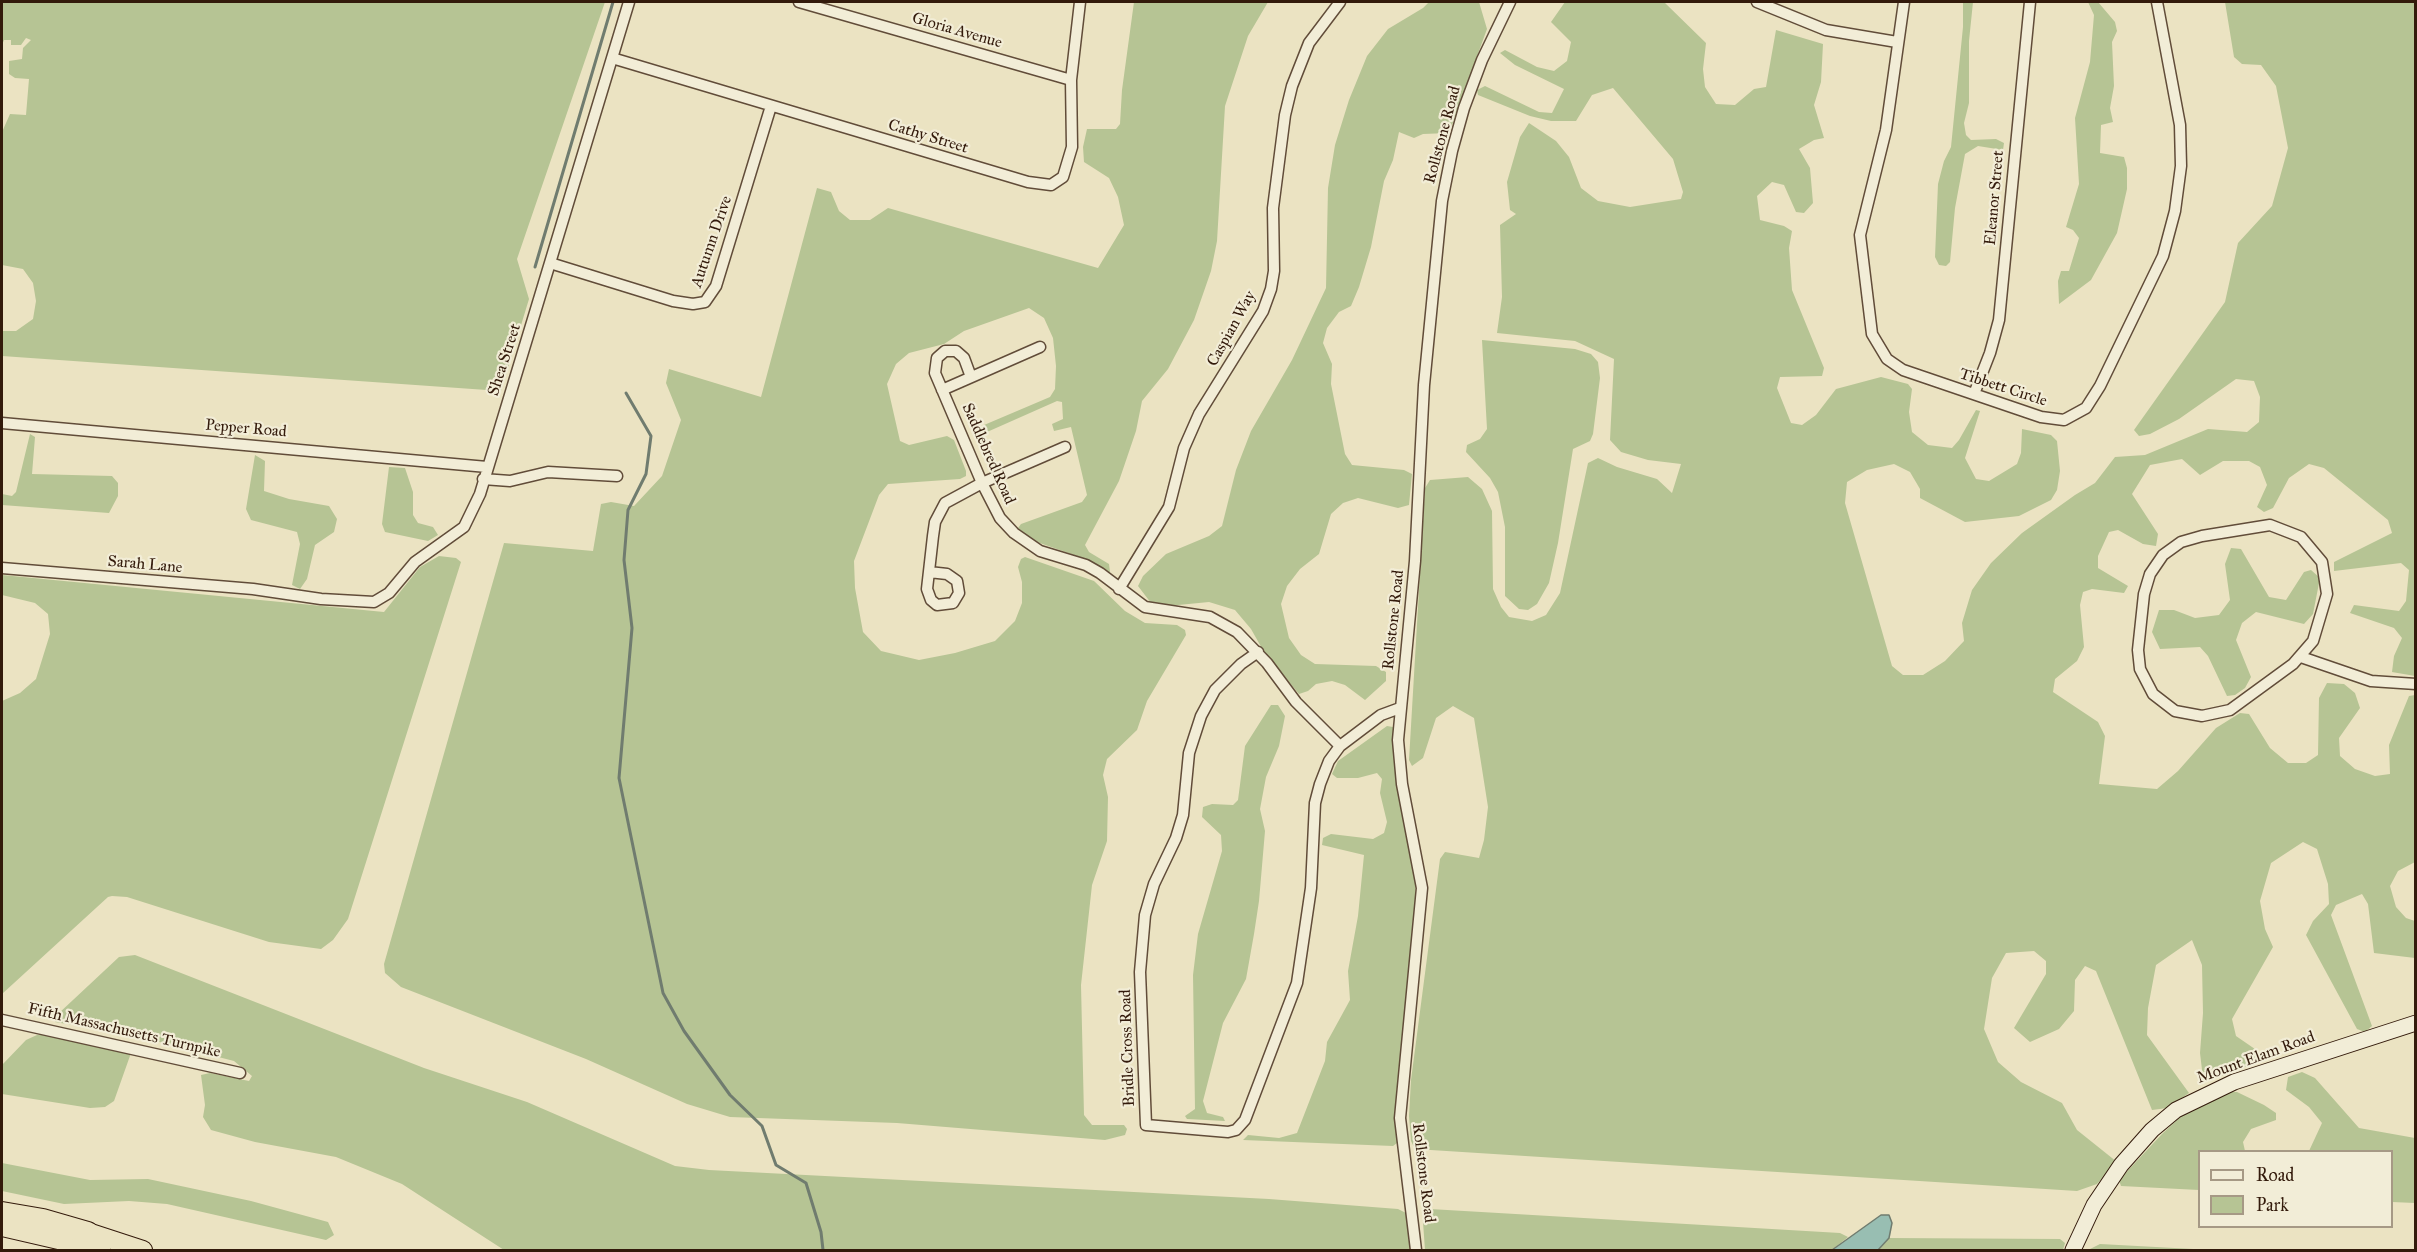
<!DOCTYPE html>
<html>
<head>
<meta charset="utf-8">
<style>
	body { margin:0 }
	#map { position:relative; width:2417px; height:1252px; overflow:hidden; background:#ebe3c2; font-family:"IM FELL Great Primer",serif }
	canvas { display:block }
	.frame { position:absolute; inset:0; border:3px solid #331a0b; pointer-events:none }
	.legend { position:absolute; left:2198px; top:1150px; width:195px; height:78px; box-sizing:border-box; background:#f2edd7; border:2px solid #a69985; margin:0; padding:8px 10px; list-style:none; font-size:18px; color:#331a0b }
	.legend li { display:flex; align-items:center; gap:12px; height:30px }
	.legend b { width:30px; border:2px solid #a69985 }
</style>
</head>
<body>
<div id="map">
<canvas width="2417" height="1252"></canvas>
<div class="frame"></div>
<ul class="legend">
<li><b style="height:8px;background:#f2edd7"></b>Road</li>
<li><b style="height:16px;background:#b6c494"></b>Park</li>
</ul>
</div>
<script>
const ctx = document.querySelector('canvas').getContext('2d');
ctx.lineJoin = 'round';
function fillPath(path, color) {
  ctx.fillStyle = color;
  ctx.fill(path, 'evenodd');
}
function poly(rows) {
  const path = new Path2D();
  for (const r of rows) {
    path.moveTo(r[0], r[1]);
    for (let i = 2; i < r.length; i += 2) path.lineTo(r[i], r[i + 1]);
  }
  return path;
}
function strokePath(path, color, width, dash) {
  ctx.strokeStyle = color;
  ctx.lineWidth = width;
  ctx.lineCap = dash ? 'butt' : 'round';
  ctx.setLineDash(dash || []);
  ctx.stroke(path);
}
function drawText(font, color, halo, rows, align = 'center') {
  ctx.font = font + ' "IM FELL Great Primer",serif';
  ctx.lineWidth = 4.5;
  ctx.setLineDash([]);
  ctx.textBaseline = 'middle';
  ctx.strokeStyle = halo;
  ctx.fillStyle = color;
  for (const [text, x, y, turn = 0] of rows) {
    ctx.save();
    ctx.translate(x, y);
    ctx.rotate((+turn || 0) * Math.PI / 180);
    ctx.textAlign = isNaN(turn) ? turn : align;
    if (halo) ctx.strokeText(text, 0, 0);
    ctx.fillText(text, 0, 0);
    ctx.restore();
  }
}
fillPath(poly([
	[2,2,605,2,517,259,529,299,501,391,2,356,2,331,16,331,33,319,36,301,33,283,23,269,2,265,2,132,10,114,26,115,29,79,15,78,9,74,9,61,22,59,23,48,31,40,26,38,21,45,11,45,11,40,4,40,2,45],
	[1134,2,1268,2,1248,36,1225,106,1217,241,1211,271,1194,320,1168,369,1142,401,1136,431,1119,481,1085,545,1089,552,1109,564,1110,572,1105,573,1077,556,1034,541,1018,528,1021,524,1082,502,1087,495,1071,427,1054,431,1052,424,1063,419,1062,402,1057,401,978,436,972,432,977,428,1050,397,1055,389,1056,366,1053,338,1044,318,1029,308,964,331,944,344,909,353,896,364,887,384,900,441,909,445,947,436,954,440,966,471,966,476,960,479,888,484,879,495,854,561,855,588,863,632,881,651,919,660,955,653,995,641,1015,621,1022,603,1022,582,1018,567,1021,559,1025,557,1094,581,1125,611,1145,623,1177,625,1185,630,1186,635,1147,701,1137,730,1107,759,1103,775,1108,797,1107,841,1092,885,1081,985,1084,1115,1092,1125,1124,1125,1127,1129,1125,1135,1105,1140,897,1123,730,1117,687,1104,586,1059,401,987,385,973,384,964,504,543,593,551,601,504,611,502,634,506,662,476,681,420,666,383,669,369,761,397,817,188,831,192,839,211,850,220,870,220,888,208,1098,268,1124,225,1118,197,1109,178,1084,162,1083,147,1087,129,1116,129,1120,124,1122,90],
	[1429,2,1479,2,1487,29,1449,133,1423,134,1414,138,1399,132,1393,160,1384,181,1371,247,1359,287,1351,306,1339,312,1327,328,1323,343,1332,364,1331,384,1345,454,1352,465,1404,470,1412,474,1409,505,1398,508,1358,498,1343,503,1331,514,1319,554,1300,569,1287,586,1281,604,1289,638,1301,655,1315,664,1376,666,1386,672,1386,681,1365,700,1345,685,1332,681,1316,684,1308,691,1299,694,1264,652,1251,629,1235,610,1209,602,1168,606,1151,603,1138,586,1143,576,1166,554,1209,536,1222,526,1236,470,1251,431,1292,360,1326,288,1328,188,1335,145,1349,100,1367,56,1388,29,1423,8],
	[1565,2,1664,2,1706,43,1703,69,1705,87,1716,104,1735,105,1754,89,1766,87,1776,30,1823,44,1821,82,1814,105,1824,138,1814,140,1799,149,1810,168,1813,203,1804,213,1796,212,1784,185,1772,182,1757,196,1760,220,1784,226,1792,231,1789,248,1792,290,1824,368,1822,376,1780,377,1777,388,1791,423,1802,425,1816,415,1836,389,1881,377,1908,384,1912,389,1909,412,1912,432,1928,445,1952,448,1959,440,1976,410,1980,411,1965,458,1976,479,1989,481,2017,464,2021,453,2022,429,2051,435,2057,441,2060,471,2057,490,2051,500,2019,516,1965,522,1920,498,1920,489,1910,472,1894,464,1867,470,1847,482,1845,503,1892,666,1903,675,1923,675,1945,661,1964,641,1962,623,1972,590,1991,563,2022,533,2075,495,2095,483,2115,457,2145,455,2208,429,2247,432,2259,422,2260,397,2254,381,2236,379,2179,419,2150,434,2139,436,2134,430,2225,302,2238,243,2272,206,2288,148,2276,86,2261,65,2242,64,2234,57,2225,2,2415,2,2415,676,2392,672,2394,656,2402,638,2394,628,2350,613,2354,605,2399,611,2406,601,2409,570,2401,563,2334,571,2334,562,2392,533,2388,520,2324,468,2309,464,2289,478,2273,508,2264,512,2257,507,2267,485,2260,467,2249,461,2223,461,2200,475,2182,459,2150,465,2132,494,2158,534,2156,546,2143,544,2118,530,2109,532,2098,556,2098,568,2128,586,2124,593,2092,589,2083,592,2080,605,2084,647,2077,661,2055,679,2053,692,2098,722,2105,736,2099,784,2157,789,2178,771,2216,728,2240,713,2249,714,2270,748,2288,763,2306,763,2318,755,2319,698,2327,683,2344,684,2355,693,2360,708,2339,738,2340,756,2355,769,2375,776,2390,774,2389,745,2409,696,2415,695,2415,862,2398,871,2390,886,2396,907,2406,918,2415,921,2415,958,2374,953,2368,904,2362,894,2336,905,2331,915,2372,1026,2365,1032,2357,1029,2306,935,2313,921,2329,904,2328,884,2317,849,2303,842,2271,863,2260,901,2265,929,2273,947,2232,1019,2236,1036,2268,1058,2214,1079,2203,1078,2200,1053,2203,1013,2202,965,2192,940,2156,965,2148,1008,2147,1035,2189,1093,2167,1108,2152,1110,2096,971,2085,966,2075,980,2074,1011,2059,1029,2030,1042,2014,1028,2046,974,2046,961,2034,951,2006,953,1992,978,1984,1029,1998,1062,2021,1082,2062,1103,2077,1130,2117,1162,2097,1184,2077,1191,1415,1149,1411,1141,1409,1116,1411,1080,1440,859,1445,852,1479,858,1484,840,1488,807,1474,718,1453,706,1436,718,1423,758,1412,766,1409,760,1425,488,1430,480,1468,477,1482,489,1492,511,1493,589,1501,607,1509,617,1532,621,1546,615,1560,593,1588,463,1598,458,1617,467,1657,479,1672,493,1681,464,1648,460,1621,452,1610,440,1614,359,1575,341,1497,333,1502,297,1500,225,1516,214,1510,210,1507,182,1520,137,1529,123,1556,141,1569,157,1581,188,1598,201,1630,207,1681,199,1683,192,1673,159,1613,88,1592,95,1576,121,1551,121,1530,116,1478,95,1477,90,1485,86,1539,112,1552,113,1564,89,1515,65,1500,53,1505,50,1537,67,1554,71,1567,61,1571,42,1551,22],
	[1963,2,1973,2,1969,41,1969,103,1964,123,1966,135,1971,140,1996,139,2004,143,2003,150,1978,146,1965,154,1955,208,1950,262,1946,266,1939,265,1935,257,1938,184,1944,161,1951,147,1963,27],
	[2088,2,2098,2,2115,22,2117,31,2112,42,2114,86,2110,108,2113,122,2101,125,2100,153,2124,157,2127,168,2127,189,2117,233,2091,280,2059,304,2058,281,2061,271,2069,271,2079,238,2073,230,2066,227,2079,184,2075,118,2090,62,2094,15],
	[1482,340,1575,349,1591,354,1598,362,1600,378,1593,434,1590,441,1573,449,1558,543,1549,583,1537,604,1528,610,1519,609,1505,596,1505,527,1498,492,1490,478,1466,452,1467,445,1480,439,1487,429],
	[30,434,35,437,32,474,112,476,118,483,118,496,109,513,2,505,2,494,12,496,16,492],
	[255,455,265,461,264,491,289,499,329,506,337,519,334,532,315,545,307,579,300,589,292,585,300,544,297,532,251,520,246,509],
	[389,467,405,468,413,492,413,515,418,523,433,527,438,535,428,541,385,532,382,524],
	[2231,548,2241,549,2269,597,2286,600,2304,572,2311,570,2320,578,2313,614,2304,624,2256,612,2242,623,2236,640,2251,677,2245,688,2235,695,2227,696,2208,656,2200,647,2160,649,2152,632,2159,610,2174,610,2195,618,2219,615,2230,600,2225,564],
	[439,556,456,558,461,562,348,919,333,940,321,949,269,942,127,897,112,896,108,897,2,994,2,701,20,693,36,679,50,634,48,614,35,603,2,595,2,575,384,612,420,567],
	[1271,705,1278,705,1285,716,1279,746,1266,777,1260,809,1265,831,1259,901,1254,934,1246,979,1223,1023,1203,1101,1207,1113,1223,1117,1225,1121,1187,1119,1185,1116,1195,1109,1193,975,1198,934,1222,851,1221,835,1202,817,1203,807,1212,804,1233,805,1238,800,1245,746],
	[1387,726,1393,727,1394,749,1417,864,1412,959,1396,1096,1397,1143,1393,1146,1243,1140,1248,1135,1279,1138,1297,1133,1325,1061,1327,1042,1350,1000,1348,971,1358,916,1364,855,1322,845,1323,838,1331,834,1373,839,1384,833,1387,822,1380,793,1382,779,1377,773,1358,778,1337,778,1332,774,1338,761],
	[135,955,424,1068,527,1102,675,1166,709,1170,1269,1199,1398,1209,1406,1213,1410,1250,504,1250,402,1184,336,1157,255,1142,211,1130,203,1117,205,1105,201,1075,210,1073,249,1081,252,1076,234,1061,132,1035,55,1022,58,1014,119,957],
	[37,1035,55,1035,131,1053,114,1101,105,1107,90,1108,2,1094,2,1065,26,1040],
	[2302,1072,2315,1078,2359,1128,2415,1138,2415,1203,2392,1202,2392,1152,2309,1151,2322,1123,2309,1107,2286,1090,2288,1077],
	[2222,1092,2237,1092,2264,1105,2276,1113,2276,1120,2251,1129,2243,1142,2245,1151,2200,1152,2199,1190,2121,1186,2119,1180,2162,1134,2191,1107],
	[2,1163,90,1180,148,1179,251,1201,328,1222,334,1235,326,1240,167,1204,129,1201,64,1204,2,1191],
	[1430,1209,1840,1233,1848,1237,1832,1250,1425,1250,1423,1222,1424,1212],
	[1889,1238,2060,1239,2065,1243,2063,1250,1878,1250],
	[2100,1244,2212,1250,2088,1250]
]), '#b6c494');
const water = poly([
	[1881,1215,1889,1215,1892,1223,1889,1238,1878,1250,1832,1250,1881,1215]
]);
fillPath(water, '#98beb2');
strokePath(water, '#707c6f', 1.5);
strokePath(poly([
	[535,267,613,2],
	[626,393,651,436,646,474,628,510,624,560,632,628,619,778,663,993,684,1031,730,1095,762,1126,776,1165,806,1183,821,1232,823,1250]
]), '#707c6f', 3);
const minor = poly([
	[799,2,1071,80],
	[1757,2,1826,30,1897,42],
	[1904,2,1886,130,1860,235,1872,334,1887,359,1903,370,2041,417,2064,420,2086,408,2100,386,2163,256,2175,211,2181,166,2180,125,2157,2],
	[612,58,1028,182,1051,185,1063,177,1072,147,1071,80,1080,2],
	[550,263,673,301,693,304,705,302,716,286,771,106],
	[971,377,964,358,956,351,945,351,937,358,935,373,982,483,1000,518,1014,533,1040,551,1086,565,1100,573,1145,607,1210,617,1237,632,1267,663,1296,702,1340,746],
	[942,390,1040,347],
	[1974,394,1990,353,1999,320,2030,2],
	[2,423,487,467],
	[483,479,510,481,548,472,617,476],
	[2270,525,2301,537,2322,562,2327,594,2313,641,2293,664,2230,710,2202,716,2175,711,2153,694,2140,669,2138,650,2144,594,2150,574,2163,555,2181,542,2202,536,2270,525],
	[2,568,253,589,321,599,374,602,389,593,415,562,464,527,480,494,629,2],
	[929,572,947,574,957,581,959,593,953,603,937,605,931,600,927,589,933,536,935,522,945,503,982,483,1065,447],
	[1119,589,1169,507,1184,448,1199,414,1263,311,1271,289,1274,271,1273,208,1285,115,1292,86,1309,43,1340,2],
	[1258,652,1241,664,1215,690,1201,716,1189,753,1183,815,1176,838,1154,884,1145,915,1140,972,1146,1125,1228,1132,1236,1130,1245,1120,1297,983,1311,888,1315,803,1320,784,1329,761,1340,746,1381,715,1400,708],
	[2301,657,2371,681,2416,684],
	[2,1020,240,1073],
	[1416,1250,1400,1118,1422,888,1402,784,1398,740,1415,561,1424,385,1442,201,1452,151,1464,108,1482,60,1510,2]
]);
const secondary = poly([
	[2073,1250,2094,1205,2121,1165,2152,1130,2176,1110,2234,1082,2416,1023]
]);
const trunk = poly([
	[88,1232,143,1250],
	[63,1240,101,1250]
]);
const motorway = poly([
	[2,1212,43,1219,88,1232],
	[2,1226,63,1240]
]);
strokePath(minor, '#614c39', 13);
strokePath(secondary, '#331a0b', 17);
strokePath(trunk, '#331a0b', 20);
strokePath(motorway, '#331a0b', 22);
strokePath(minor, '#f2edd7', 10);
strokePath(secondary, '#f2edd7', 15);
strokePath(trunk, '#ebe3c2', 18);
strokePath(motorway, '#ebe3c2', 20);
drawText('16px', '#331a0b', '#f2edd7', [
	["Gloria Avenue",957,31,16],
	["Rollstone Road",1443,135,-75],
	["Cathy Street",928,137,17],
	["Eleanor Street",1995,198,-85],
	["Autumn Drive",712,242,-71],
	["Caspian Way",1232,329,-61],
	["Shea Street",505,360,-72],
	["Tibbett Circle",2003,388,18],
	["Pepper Road",246,429,5],
	["Saddlebred Road",988,454,66],
	["Sarah Lane",145,565,5],
	["Rollstone Road",1394,620,-84],
	["Fifth Massachusetts Turnpike",124,1031,13],
	["Bridle Cross Road",1128,1048,-92],
	["Mount Elam Road",2256,1058,-20],
	["Rollstone Road",1423,1173,83]
]);
</script>
</body>
</html>
